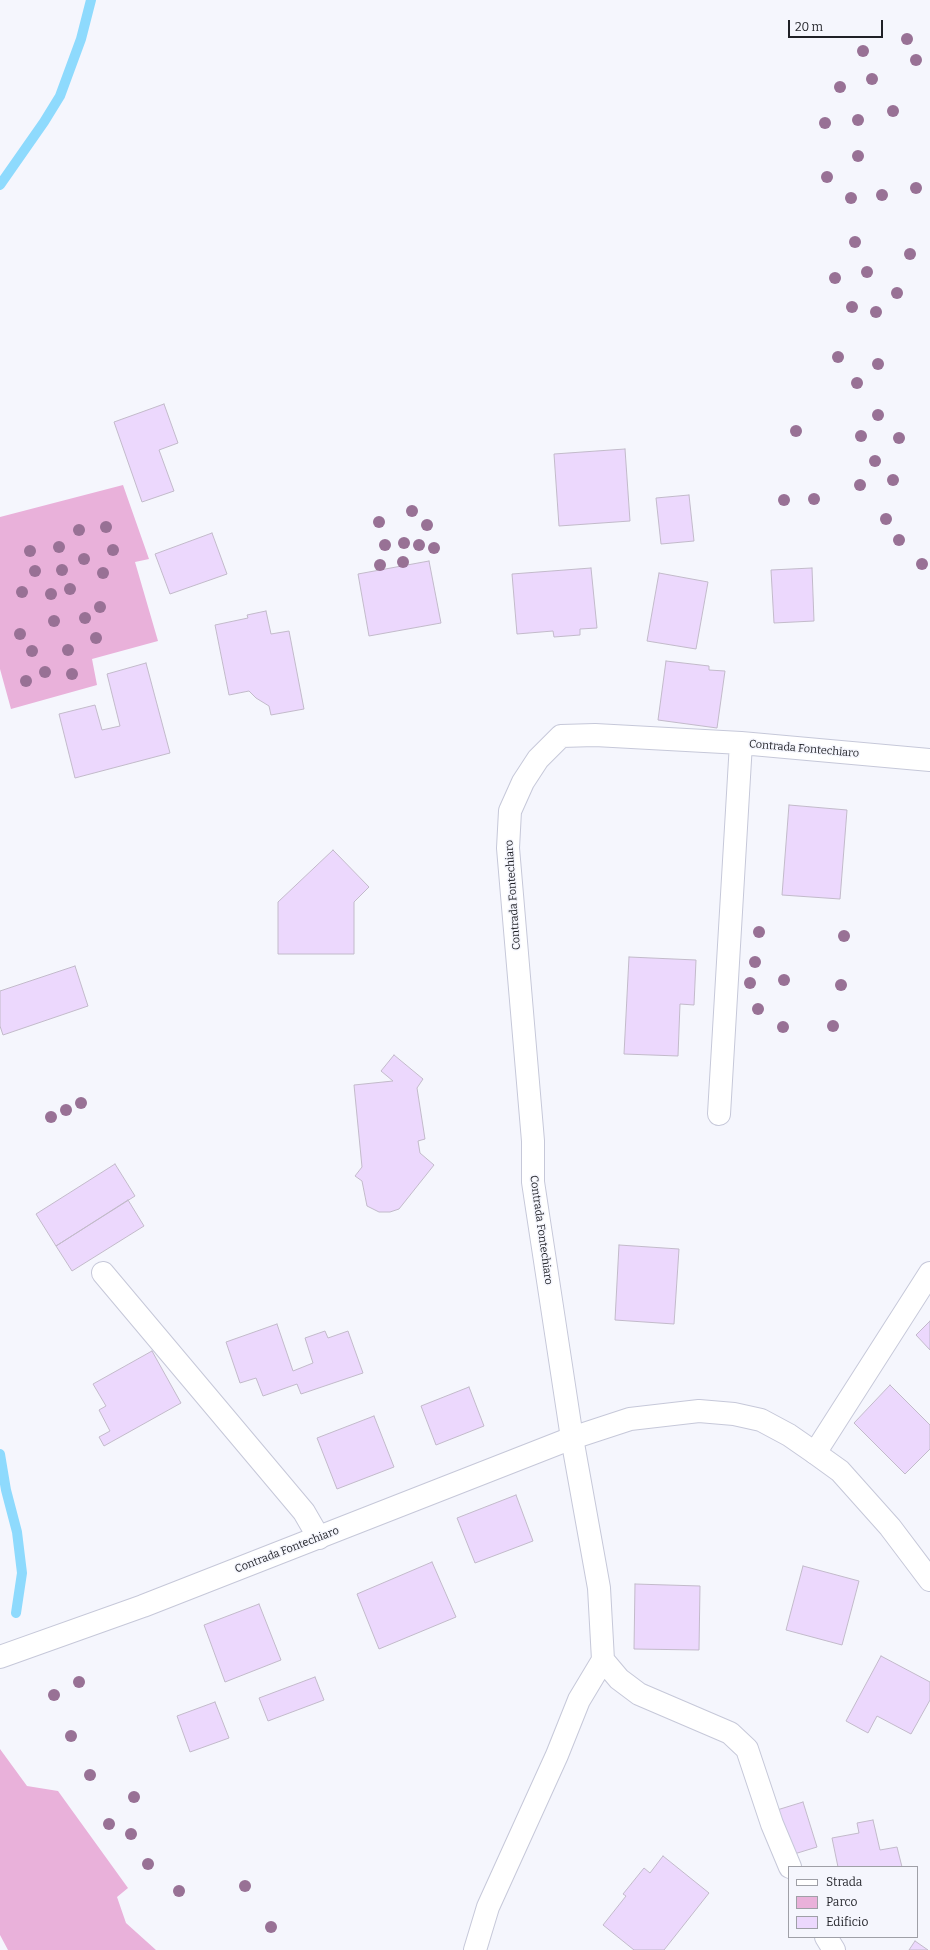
<!DOCTYPE html>
<html>
<head>
<meta charset="utf-8">
<style>
	body { margin:0 }
	#map { position:relative; width:930px; height:1950px; overflow:hidden; background:#f5f6fd; font-family:Bitter,serif }
	canvas { display:block }
	.legend { position:absolute; left:788px; top:1866px; width:130px; height:72px; box-sizing:border-box; background:#f5f6fd; border:1px solid #9fa0a7; margin:0; padding:5px 7px; list-style:none; font-size:12px; color:#1f2026 }
	.legend li { display:flex; align-items:center; gap:8px; height:20px }
	.legend b { width:20px; border:1px solid #9fa0a7 }
	.scale { position:absolute; left:788px; top:20px; width:95px; height:18px; box-sizing:border-box; border:2px solid #1f2026; border-top:0; padding-left:5px; font-size:12px; line-height:14px; white-space:nowrap; color:#1f2026; -webkit-text-stroke:3px #f5f6fd; paint-order:stroke }
</style>
</head>
<body>
<div id="map">
<canvas width="930" height="1950"></canvas>
<ul class="legend">
<li><b style="height:5px;background:#fff"></b>Strada</li>
<li><b style="height:11px;background:#e9b1da"></b>Parco</li>
<li><b style="height:11px;background:#ecd8fd"></b>Edificio</li>
</ul>
<div class="scale">20 m</div>
</div>
<script>
const ctx = document.querySelector('canvas').getContext('2d');
ctx.lineJoin = 'round';
function fillPath(path, color) {
  ctx.fillStyle = color;
  ctx.fill(path, 'evenodd');
}
function poly(rows) {
  const path = new Path2D();
  for (const r of rows) {
    path.moveTo(r[0], r[1]);
    for (let i = 2; i < r.length; i += 2) path.lineTo(r[i], r[i + 1]);
  }
  return path;
}
function strokePath(path, color, width, dash) {
  ctx.strokeStyle = color;
  ctx.lineWidth = width;
  ctx.lineCap = dash ? 'butt' : 'round';
  ctx.setLineDash(dash || []);
  ctx.stroke(path);
}
function drawText(font, color, halo, rows, align = 'center') {
  ctx.font = font + ' Bitter,serif';
  ctx.lineWidth = 3;
  ctx.setLineDash([]);
  ctx.textBaseline = 'middle';
  ctx.strokeStyle = halo;
  ctx.fillStyle = color;
  for (const [text, x, y, turn = 0] of rows) {
    ctx.save();
    ctx.translate(x, y);
    ctx.rotate((+turn || 0) * Math.PI / 180);
    ctx.textAlign = isNaN(turn) ? turn : align;
    if (halo) ctx.strokeText(text, 0, 0);
    ctx.fillText(text, 0, 0);
    ctx.restore();
  }
}
fillPath(poly([
	[123,485,149,559,135,562,158,641,92,659,97,685,11,709,0,669,0,517],
	[0,1749,27,1786,58,1791,128,1888,117,1897,126,1923,156,1950,8,1950,0,1935]
]), '#e9b1da');
strokePath(poly([
	[0,185,44,122,60,96,81,39,91,0],
	[0,1454,6,1490,17,1532,22,1573,16,1613]
]), '#8edafd', 10);
const building = poly([
	[164,404,178,443,159,450,174,491,142,502,114,422,164,404],
	[625,449,630,521,559,526,554,454,625,449],
	[689,495,694,541,661,544,656,498,689,495],
	[212,533,227,574,170,594,155,554,212,533],
	[429,561,441,623,369,636,358,574,429,561],
	[591,568,597,628,580,629,580,635,554,637,553,631,517,634,512,574,591,568],
	[812,568,814,621,774,623,771,570,812,568],
	[659,573,708,582,696,649,647,641,659,573],
	[266,611,271,634,289,631,304,709,271,715,269,706,256,698,249,691,229,695,215,625,248,618,247,615,266,611],
	[666,661,709,666,709,670,725,671,717,728,658,720,666,661],
	[146,663,170,753,75,778,59,714,95,705,102,730,120,726,107,674,146,663],
	[789,805,847,810,840,899,782,895,789,805],
	[333,850,369,887,354,902,354,954,278,954,278,902,333,850],
	[629,957,696,960,694,1005,680,1004,678,1056,624,1054,629,957],
	[75,966,88,1006,3,1035,0,1026,0,991,75,966],
	[394,1055,423,1079,417,1088,425,1139,418,1141,420,1153,434,1165,399,1209,390,1212,379,1212,367,1206,362,1181,355,1176,362,1167,354,1085,393,1081,381,1071,394,1055],
	[115,1164,135,1196,56,1246,36,1214,115,1164],
	[128,1200,144,1226,72,1271,56,1246,128,1200],
	[619,1245,679,1249,674,1324,615,1320,619,1245],
	[930,1321,930,1350,916,1335,930,1321],
	[277,1324,293,1371,313,1363,305,1338,325,1331,328,1338,348,1331,363,1373,301,1394,297,1384,263,1396,256,1378,240,1383,226,1342,277,1324],
	[152,1351,181,1403,104,1446,99,1437,110,1431,99,1410,106,1406,93,1384,152,1351],
	[890,1385,930,1425,930,1449,905,1474,854,1423,890,1385],
	[469,1387,484,1426,436,1445,421,1406,469,1387],
	[374,1416,394,1467,337,1489,317,1438,374,1416],
	[516,1495,533,1541,475,1563,457,1518,516,1495],
	[432,1562,456,1617,379,1649,357,1594,432,1562],
	[803,1566,859,1581,842,1645,786,1630,803,1566],
	[635,1584,700,1586,699,1650,634,1649,635,1584],
	[259,1604,281,1660,225,1682,204,1625,259,1604],
	[881,1656,930,1682,930,1700,911,1734,877,1716,868,1733,846,1721,881,1656],
	[315,1677,324,1700,268,1721,259,1698,315,1677],
	[215,1702,229,1738,190,1752,177,1716,215,1702],
	[803,1802,817,1847,791,1855,777,1810,803,1802],
	[873,1820,880,1850,897,1847,902,1867,838,1867,832,1838,859,1833,857,1823,873,1820],
	[663,1856,709,1893,664,1950,634,1950,603,1925,626,1896,623,1894,644,1868,650,1873,663,1856],
	[915,1941,928,1950,909,1950,915,1941]
]);
fillPath(building, '#ecd8fd');
strokePath(building, '#c2baca', 1);
const minor = poly([
	[719,1114,741,743],
	[103,1273,304,1512,319,1538],
	[815,1453,930,1273],
	[790,1867,772,1824,747,1749,730,1733,639,1694,619,1679,603,1660,599,1588,572,1438,533,1182,533,1141,508,848,510,811,523,782,538,759,561,736,595,735,741,743,930,760],
	[826,1937,834,1950],
	[475,1950,488,1907,557,1755,579,1700,603,1660]
]);
const major = poly([
	[0,1657,143,1606,572,1438,630,1419,699,1411,734,1414,761,1420,789,1435,815,1453,840,1471,890,1527,930,1580]
]);
strokePath(minor, '#c6c8d9', 24);
strokePath(major, '#c6c8d9', 24);
strokePath(minor, '#fff', 22);
strokePath(major, '#fff', 22);
ctx.fillStyle = '#987195';
for (const [x, y] of [
	[907,39],
	[863,51],
	[916,60],
	[872,79],
	[840,87],
	[893,111],
	[858,120],
	[825,123],
	[858,156],
	[827,177],
	[916,188],
	[882,195],
	[851,198],
	[855,242],
	[910,254],
	[867,272],
	[835,278],
	[897,293],
	[852,307],
	[876,312],
	[838,357],
	[878,364],
	[857,383],
	[878,415],
	[796,431],
	[861,436],
	[899,438],
	[875,461],
	[893,480],
	[860,485],
	[814,499],
	[784,500],
	[412,511],
	[886,519],
	[379,522],
	[427,525],
	[106,527],
	[79,530],
	[899,540],
	[404,543],
	[385,545],
	[419,545],
	[59,547],
	[434,548],
	[113,550],
	[30,551],
	[84,559],
	[403,562],
	[922,564],
	[380,565],
	[62,570],
	[35,571],
	[103,573],
	[70,589],
	[22,592],
	[51,594],
	[100,607],
	[85,618],
	[54,621],
	[20,634],
	[96,638],
	[68,650],
	[32,651],
	[45,672],
	[72,674],
	[26,681],
	[759,932],
	[844,936],
	[755,962],
	[784,980],
	[750,983],
	[841,985],
	[758,1009],
	[833,1026],
	[783,1027],
	[81,1103],
	[66,1110],
	[51,1117],
	[79,1682],
	[54,1695],
	[71,1736],
	[90,1775],
	[134,1797],
	[109,1824],
	[131,1834],
	[148,1864],
	[245,1886],
	[179,1891],
	[271,1927]
]) {
  ctx.beginPath();
  ctx.arc(x, y, 6, 0, 2 * Math.PI);
  ctx.fill();
}
drawText('11px', '#1f2026', '#f5f6fd', [
	["Contrada Fontechiaro",804,749,5],
	["Contrada Fontechiaro",513,895,-94],
	["Contrada Fontechiaro",541,1230,82],
	["Contrada Fontechiaro",287,1550,-21]
]);
</script>
</body>
</html>
